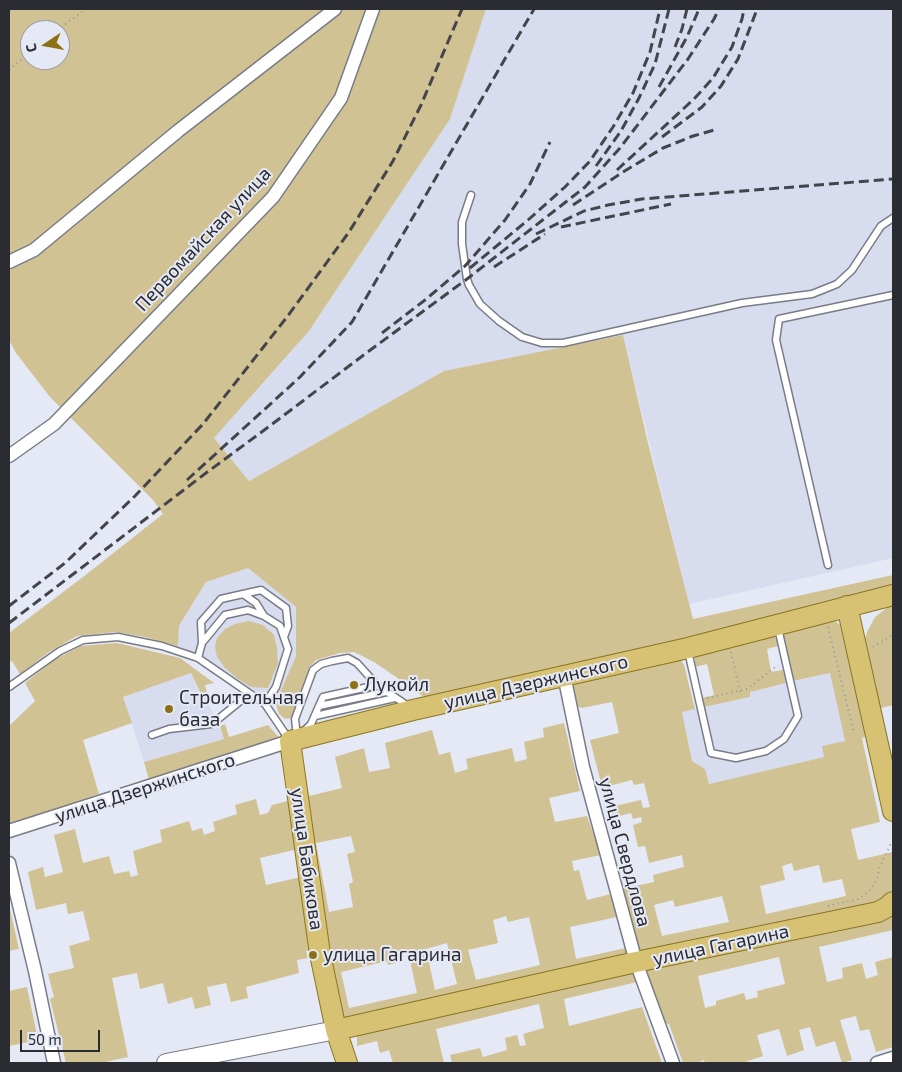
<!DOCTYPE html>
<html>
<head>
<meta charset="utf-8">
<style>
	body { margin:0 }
	#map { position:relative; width:902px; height:1072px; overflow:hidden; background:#e5e8f5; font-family:"Exo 2",sans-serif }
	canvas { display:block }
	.frame { position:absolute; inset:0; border:10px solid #2b2c31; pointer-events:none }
	.north { position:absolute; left:20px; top:20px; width:50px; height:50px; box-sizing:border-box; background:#e5e8f5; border:1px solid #9b9da7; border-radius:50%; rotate:258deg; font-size:14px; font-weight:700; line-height:20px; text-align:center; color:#2b2c31 }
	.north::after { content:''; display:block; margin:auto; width:18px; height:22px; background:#8b7114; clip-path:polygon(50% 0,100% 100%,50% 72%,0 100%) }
	.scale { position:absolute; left:20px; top:1030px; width:80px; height:22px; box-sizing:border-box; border:2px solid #2b2c31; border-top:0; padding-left:6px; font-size:15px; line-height:18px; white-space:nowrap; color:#2b2c31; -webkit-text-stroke:4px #e5e8f5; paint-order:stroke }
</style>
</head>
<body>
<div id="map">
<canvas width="902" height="1072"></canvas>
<div class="frame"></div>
<div class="north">С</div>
<div class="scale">50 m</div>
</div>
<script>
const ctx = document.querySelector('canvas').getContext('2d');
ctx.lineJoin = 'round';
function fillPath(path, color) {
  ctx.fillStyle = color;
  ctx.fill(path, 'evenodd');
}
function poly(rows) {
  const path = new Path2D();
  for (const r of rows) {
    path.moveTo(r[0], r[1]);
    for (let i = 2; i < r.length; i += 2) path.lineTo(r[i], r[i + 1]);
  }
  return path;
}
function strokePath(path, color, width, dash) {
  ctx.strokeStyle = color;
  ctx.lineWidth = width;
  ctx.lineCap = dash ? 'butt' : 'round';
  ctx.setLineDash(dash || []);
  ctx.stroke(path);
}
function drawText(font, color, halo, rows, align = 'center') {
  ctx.font = font + ' "Exo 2",sans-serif';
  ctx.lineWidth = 4;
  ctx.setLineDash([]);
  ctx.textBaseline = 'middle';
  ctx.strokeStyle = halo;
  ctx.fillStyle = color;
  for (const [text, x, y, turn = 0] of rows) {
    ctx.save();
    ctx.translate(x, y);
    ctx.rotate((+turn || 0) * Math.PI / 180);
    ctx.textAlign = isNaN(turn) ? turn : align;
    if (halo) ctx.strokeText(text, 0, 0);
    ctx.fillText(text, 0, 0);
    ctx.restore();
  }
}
fillPath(poly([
	[486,9,893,9,893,558,689,604,623,335,444,371,249,481,214,438,309,331,450,119],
	[248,568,296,607,296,656,279,695,276,705,199,655,178,646,179,627,206,582],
	[191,673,195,683,201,696,204,695,217,720,224,739,144,762,123,697],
	[830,673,845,741,824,757,709,784,705,769,692,761,682,712,750,697,749,692]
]), '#d7dcef');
fillPath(poly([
	[9,9,486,9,450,119,309,331,214,438,249,481,444,371,623,335,648,443,693,619,893,575,893,590,428,700,399,679,374,662,354,652,340,653,316,660,309,668,291,718,285,719,279,714,276,705,279,695,296,656,296,607,248,568,206,582,179,626,178,646,145,637,116,632,77,636,49,652,20,674,12,661,9,662,9,633,83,577,163,514,153,500,50,397,16,353,9,340],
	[30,30,60,30,60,60,30,60],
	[893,603,893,705,877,709,863,647,867,632,875,617],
	[830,617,840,625,866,736,862,738,880,822,851,829,858,860,893,852,893,888,891,892,881,901,869,907,640,956,621,889,654,882,653,875,684,867,682,855,649,863,645,846,638,847,633,825,642,822,641,817,633,819,631,813,612,818,610,807,641,800,643,808,650,807,644,783,634,785,632,780,605,787,601,783,590,740,619,733,612,702,582,708,576,706,572,685,578,678,678,655,684,665,695,709,682,712,692,761,705,769,709,784,824,757,822,746,845,741,830,673,793,681,783,638,786,627],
	[792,863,794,871,819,865,823,883,842,879,846,896,766,914,760,886,785,880,782,866],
	[722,896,729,922,662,936,654,905,673,900,675,907],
	[249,621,263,625,274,635,277,648,278,663,268,688,251,687,238,679,225,668,217,657,215,647,217,638,225,629,235,624],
	[766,632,777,639,778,646,767,649,771,672,783,670,786,683,750,692,750,697,704,707,702,698,714,695,707,664,695,667,695,658,704,647],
	[117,643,180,658,214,683,205,685,207,694,202,696,191,673,123,697,132,723,83,740,99,794,10,824,9,819,9,726,35,701,25,683,54,660,81,646],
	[564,723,580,791,549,798,555,822,587,816,601,855,572,861,574,871,579,870,587,900,611,894,617,917,570,927,576,959,626,948,629,958,344,1022,322,926,304,766,309,796,342,788,335,757,364,748,369,772,390,768,385,743,432,730,439,755,450,752,455,773,468,769,466,759,512,748,515,762,527,759,524,742,544,737,543,728],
	[351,836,355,852,347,854,353,882,349,884,353,907,329,912,316,843],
	[506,916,508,922,529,917,540,965,476,980,468,950,498,943,493,920],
	[447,943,457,984,435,990,426,949],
	[408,951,417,993,349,1008,341,972,387,961,388,965,400,962,398,953],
	[225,724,229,737,268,725,280,739,149,780,144,762,224,739,220,726],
	[256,799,260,815,268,813,272,805,292,800,298,849,260,858,266,885,301,877,310,950,306,951,308,958,297,960,299,973,246,987,248,998,231,1002,226,983,207,987,211,1005,195,1009,192,997,168,1004,163,983,140,989,137,973,112,978,128,1057,101,1063,66,1063,50,999,54,997,48,974,74,968,69,946,90,940,83,911,68,914,66,903,36,910,28,872,43,867,45,877,63,872,54,835,75,829,83,863,109,856,114,874,129,871,131,877,138,875,133,851,162,842,160,830,189,821,192,831,202,828,204,835,215,831,213,822,237,814,235,805],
	[9,905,19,949,9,951],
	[893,913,893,930,819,947,827,982,843,978,842,968,862,963,866,979,878,975,875,962,893,957,893,1047,876,1052,869,1029,860,1031,856,1016,840,1020,852,1060,842,1063,835,1041,816,1047,810,1027,799,1030,804,1050,787,1056,779,1029,757,1035,763,1056,742,1063,705,1063,704,1060,697,1063,683,1063,669,1024,665,1023,652,986,650,986,644,967],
	[779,957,785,984,757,991,758,997,746,1000,744,993,716,1001,716,1005,705,1008,698,976],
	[633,969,637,982,564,999,569,1026,642,1007,662,1063,452,1063,450,1055,480,1048,483,1057,507,1050,505,1038,517,1035,520,1046,526,1045,523,1034,544,1028,539,1004,436,1029,444,1063,393,1063,389,1050,380,1053,377,1041,357,1046,357,1035],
	[27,987,38,1040,9,1046,9,991]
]), '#d1c293');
const lane = poly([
	[471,195,462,222,462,244,467,279,469,285,480,304,499,321,522,337,542,343,563,343,742,303,812,294,837,284,852,270,881,226,893,218],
	[828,565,776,340,779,319,893,295],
	[243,594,261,590,286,608,288,626,284,637],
	[202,643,201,622,221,599,243,594,256,603,264,616],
	[688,651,711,753,736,758,766,751,784,739,798,716,778,628],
	[198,658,202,643,225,615,248,610,264,616,280,626,288,649,276,687,265,704],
	[9,687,60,651,83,640,118,637,162,646,198,658,265,704,288,738],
	[319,706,386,692],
	[315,716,395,698],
	[303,732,311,724,323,697,377,685],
	[152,735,169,729,211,724,217,720,249,694],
	[297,736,295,719,313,670,321,664,332,661,348,658,357,663,377,685,408,706]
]);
const street = poly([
	[9,262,34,250,178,131,335,9],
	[9,456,54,424,273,197,341,98,373,9],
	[564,675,583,767,636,962,673,1063],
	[9,831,290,741],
	[9,863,35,971,54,1063],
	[877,1063,893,1058]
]);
const secondary = poly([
	[166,1063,336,1030]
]);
const primary = poly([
	[847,606,893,811],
	[336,1030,636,962,878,912,887,907,893,902],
	[347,1063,336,1030,320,954,290,741,413,710,688,648,893,595]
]);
strokePath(lane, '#797c86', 9);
strokePath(street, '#797c86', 15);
strokePath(secondary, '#797c86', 20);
strokePath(primary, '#8a7420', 22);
strokePath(poly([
	[57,30,86,9],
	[9,70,30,52],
	[828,627,854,733],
	[873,647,893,635],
	[731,652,741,696],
	[707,698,747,689,778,665],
	[828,906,858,899,869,891,877,879,879,869,891,843,893,842]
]), '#93959f', 2, [1, 4]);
strokePath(lane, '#fff', 6);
strokePath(street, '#fff', 12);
strokePath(secondary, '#fff', 18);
strokePath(primary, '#d7c274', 20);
strokePath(poly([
	[675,47,682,29,687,9],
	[659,87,687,37,699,9],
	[662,137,702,107,721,86,738,59,756,12],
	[596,166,621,131,639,98,655,64,669,9],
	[617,170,694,99,713,78,732,47,742,19,744,9],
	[573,205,623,172,663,148,693,136,718,129],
	[561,227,671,204],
	[536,234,584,211,608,205,642,199,893,179],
	[494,267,545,234],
	[470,268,528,220,565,187,590,161,613,127,633,93,650,52,660,9],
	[382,333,425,300,465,266,505,220,530,184,550,142],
	[187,480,300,377,352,322,534,9],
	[9,606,65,563,135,496,203,424,287,317,349,232,393,161,421,105,462,9],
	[9,623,206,473,267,428,369,351,467,279,585,187,620,148,688,59,714,19,719,9]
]), '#44454b', 3, [10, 5]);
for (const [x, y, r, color] of [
	[354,685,5,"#8b7114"],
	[169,709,5,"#8b7114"],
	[313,955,5,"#8b7114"]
]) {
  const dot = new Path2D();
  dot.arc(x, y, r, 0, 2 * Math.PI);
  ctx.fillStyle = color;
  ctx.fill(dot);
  strokePath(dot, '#e5e8f5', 2);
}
drawText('19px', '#2b2c31', '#e5e8f5', [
	["Первомайская улица",203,239,-47],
	["улица Дзержинского",536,682,-13],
	["улица Дзержинского",145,788,-18],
	["улица Свердлова",625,852,75],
	["улица Бабикова",307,859,82],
	["улица Гагарина",721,945,-12]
]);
drawText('19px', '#2b2c31', '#e5e8f5', [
	["Лукойл",364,685],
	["Строительная",179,698],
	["база",179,720],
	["улица Гагарина",323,955]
], 'left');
</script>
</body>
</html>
